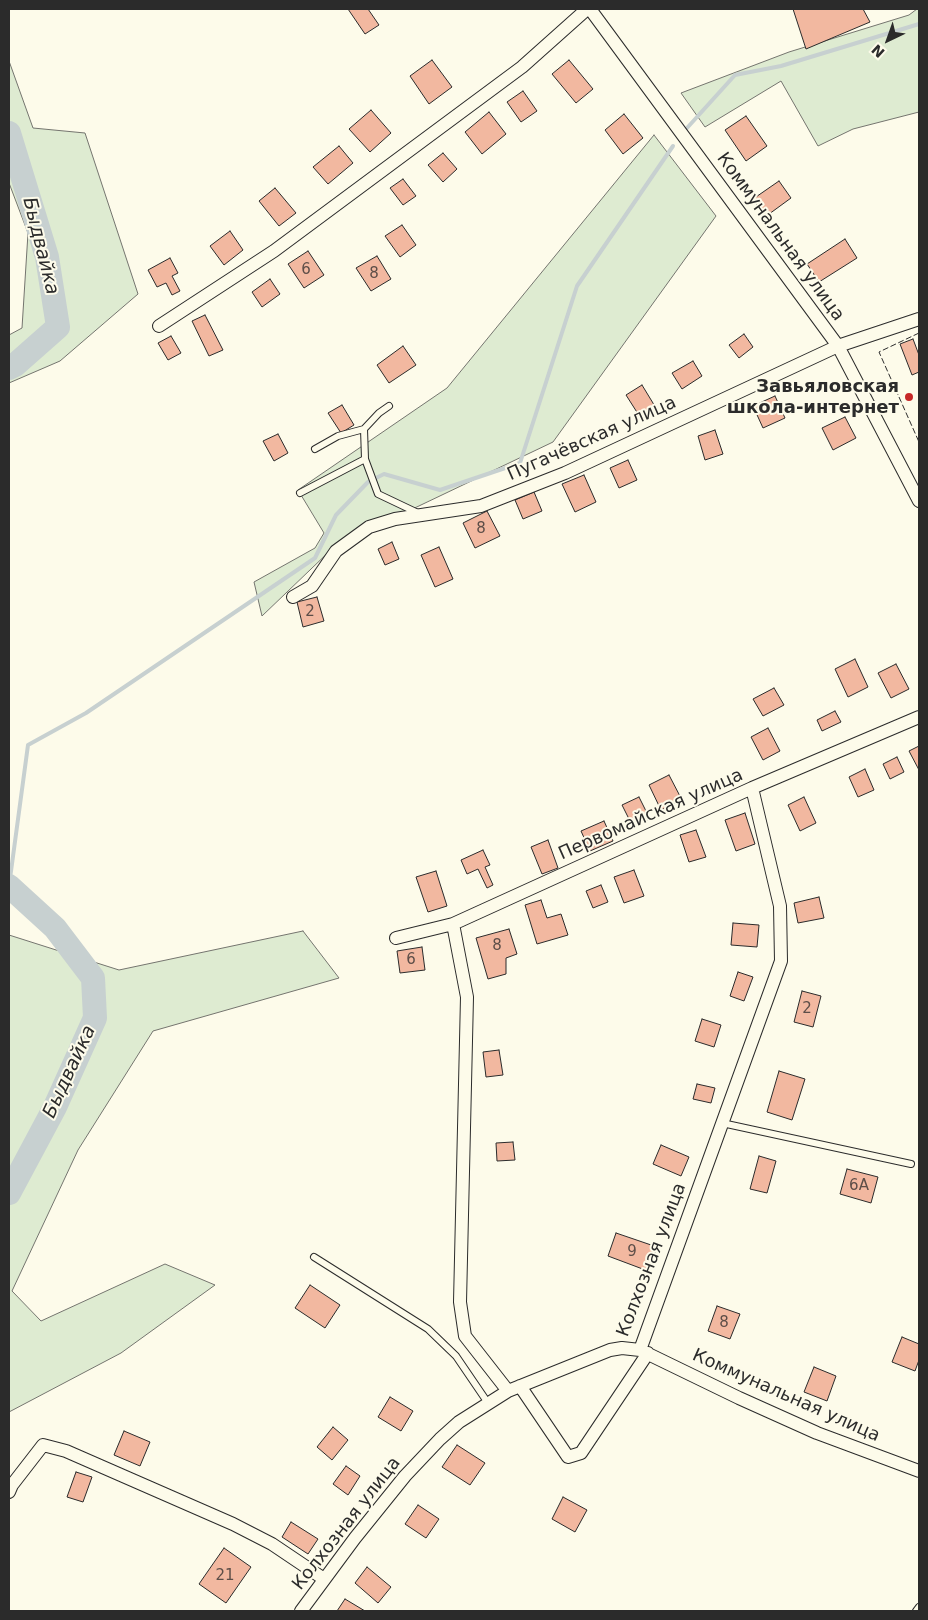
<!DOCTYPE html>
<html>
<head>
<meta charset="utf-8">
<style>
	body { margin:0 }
	#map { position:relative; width:928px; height:1620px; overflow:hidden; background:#fdfbea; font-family:"DejaVu Sans",sans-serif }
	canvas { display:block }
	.frame { position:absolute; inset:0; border:10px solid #2b2b2b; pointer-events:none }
	.north { position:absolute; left:863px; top:15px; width:50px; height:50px; -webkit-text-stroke:4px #fdfbea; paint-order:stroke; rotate:222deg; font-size:14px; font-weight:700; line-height:20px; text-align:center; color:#2b2b2b }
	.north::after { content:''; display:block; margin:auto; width:18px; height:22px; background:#2b2b2b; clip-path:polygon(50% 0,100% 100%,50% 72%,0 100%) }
</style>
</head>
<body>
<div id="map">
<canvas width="928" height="1620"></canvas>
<div class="frame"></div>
<div class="north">N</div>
</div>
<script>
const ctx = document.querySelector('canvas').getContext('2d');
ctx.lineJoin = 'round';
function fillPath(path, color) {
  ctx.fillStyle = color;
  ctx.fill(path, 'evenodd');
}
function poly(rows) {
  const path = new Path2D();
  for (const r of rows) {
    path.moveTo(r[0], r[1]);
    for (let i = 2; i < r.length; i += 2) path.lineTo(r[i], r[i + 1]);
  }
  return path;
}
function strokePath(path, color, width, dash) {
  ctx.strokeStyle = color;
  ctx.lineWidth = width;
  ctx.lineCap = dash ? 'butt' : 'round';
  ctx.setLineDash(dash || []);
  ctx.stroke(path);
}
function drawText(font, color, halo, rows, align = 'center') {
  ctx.font = font + ' "DejaVu Sans",sans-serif';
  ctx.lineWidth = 4;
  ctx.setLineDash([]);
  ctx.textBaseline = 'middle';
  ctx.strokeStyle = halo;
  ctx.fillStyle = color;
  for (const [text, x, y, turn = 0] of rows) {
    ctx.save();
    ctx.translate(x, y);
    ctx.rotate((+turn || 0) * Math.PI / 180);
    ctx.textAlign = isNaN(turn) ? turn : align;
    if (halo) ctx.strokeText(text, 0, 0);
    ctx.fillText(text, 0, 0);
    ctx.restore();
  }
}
const green = poly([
	[917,9,919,9,919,112,853,129,818,146,781,81,705,127,681,93,789,52,909,15,917,9],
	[9,61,33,128,85,133,138,294,60,361,9,383,9,335,22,328,28,233,9,183,9,61],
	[654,135,716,216,553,442,335,546,262,616,254,582,315,548,324,533,298,490,447,388,654,135],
	[303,931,339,978,153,1031,78,1150,12,1291,41,1321,165,1264,215,1285,121,1353,9,1412,9,935,119,970,303,931]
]);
fillPath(green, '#deebd1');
strokePath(green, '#74746e', 1);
strokePath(poly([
	[687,128,735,75,781,66,919,24],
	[9,886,28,745,86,713,315,558,336,515,368,482,384,474,440,490,520,463,577,286,673,146]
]), '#c7d0d0', 4);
strokePath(poly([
	[9,133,47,257,58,327,15,365,9,368],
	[9,886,55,928,93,978,95,1018,55,1107,9,1193]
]), '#c7d0d0', 24);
const building = poly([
	[348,9,368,9,379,25,365,34,348,9],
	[793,9,863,9,870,22,806,49,793,9],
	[432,60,452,87,429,104,410,76,432,60],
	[569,60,593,89,576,103,552,74,569,60],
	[523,91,537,111,521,122,507,102,523,91],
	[371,110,391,133,370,152,349,129,371,110],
	[489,112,506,134,482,154,465,132,489,112],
	[624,114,643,138,623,154,605,130,624,114],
	[746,116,767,146,746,161,725,130,746,116],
	[339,146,353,163,328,184,313,167,339,146],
	[443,153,457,169,443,182,428,165,443,153],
	[403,179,416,196,403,205,390,188,403,179],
	[779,181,791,198,765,217,753,199,779,181],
	[275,188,296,213,279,226,259,201,275,188],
	[402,225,416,245,400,257,385,236,402,225],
	[230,231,243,250,224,265,210,246,230,231],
	[845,239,857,258,819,282,807,264,845,239],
	[308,251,324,275,304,288,288,264,308,251],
	[377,256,391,279,371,291,356,268,377,256],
	[170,258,178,273,172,276,180,291,172,295,166,283,157,287,148,270,170,258],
	[270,279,280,294,262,307,252,292,270,279],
	[205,315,223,350,209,356,192,321,205,315],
	[744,334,753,347,739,358,729,345,744,334],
	[171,336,181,353,168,360,158,343,171,336],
	[913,339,919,355,919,372,912,375,900,344,913,339],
	[403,346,416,365,389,383,377,365,403,346],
	[693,361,702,376,682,389,672,373,693,361],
	[642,385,656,408,640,417,626,395,642,385],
	[775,396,785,418,763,428,753,406,775,396],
	[342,405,354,425,341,433,328,413,342,405],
	[845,417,856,438,833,450,822,428,845,417],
	[715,430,723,454,705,460,698,436,715,430],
	[278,434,288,453,274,461,263,441,278,434],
	[628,460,637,480,619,488,610,468,628,460],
	[584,475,596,502,575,512,562,484,584,475],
	[534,492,542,511,523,519,515,500,534,492],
	[487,511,500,536,475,548,463,523,487,511],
	[392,542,399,559,385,565,378,549,392,542],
	[439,547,453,579,435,587,421,555,439,547],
	[317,597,324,621,303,627,297,602,317,597],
	[855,659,868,687,848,697,835,669,855,659],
	[896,664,909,689,891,698,878,673,896,664],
	[774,688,784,705,763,716,753,699,774,688],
	[835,711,841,722,822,731,817,720,835,711],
	[768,728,780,751,763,760,751,737,768,728],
	[919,746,919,770,909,751,919,746],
	[897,757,904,772,890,779,883,764,897,757],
	[865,769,874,790,858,797,849,777,865,769],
	[669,775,682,800,661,810,649,785,669,775],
	[639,797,650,819,633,827,622,805,639,797],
	[804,797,816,823,800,831,788,805,804,797],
	[745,813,755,844,736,851,725,820,745,813],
	[604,821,613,841,590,851,581,831,604,821],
	[696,830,706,857,689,862,680,835,696,830],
	[548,840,558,868,542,874,531,847,548,840],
	[483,850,490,865,485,867,493,885,487,888,478,869,467,874,461,860,483,850],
	[634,870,644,896,624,903,614,877,634,870],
	[436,871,447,906,428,912,416,877,436,871],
	[601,885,608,902,593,908,586,891,601,885],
	[819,897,824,918,798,923,794,903,819,897],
	[541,900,547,918,561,914,568,935,537,944,525,905,541,900],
	[733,923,759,925,757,947,731,945,733,923],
	[509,929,517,954,506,958,506,974,488,979,476,938,509,929],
	[422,947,425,970,400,973,397,951,422,947],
	[738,972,753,977,744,1001,730,996,738,972],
	[802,991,821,996,813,1027,794,1022,802,991],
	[702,1019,721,1025,714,1047,695,1041,702,1019],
	[499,1050,503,1075,486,1077,483,1052,499,1050],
	[779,1071,805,1079,792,1120,767,1112,779,1071],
	[697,1084,715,1088,711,1103,693,1099,697,1084],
	[513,1142,515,1160,497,1161,496,1143,513,1142],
	[661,1145,689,1157,681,1176,653,1164,661,1145],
	[759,1156,776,1161,767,1193,750,1189,759,1156],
	[847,1169,878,1177,871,1203,840,1194,847,1169],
	[616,1233,657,1247,648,1271,608,1256,616,1233],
	[310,1285,340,1305,325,1328,295,1308,310,1285],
	[717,1306,740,1314,730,1339,708,1331,717,1306],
	[902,1337,919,1344,919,1360,915,1371,892,1362,902,1337],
	[814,1367,836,1376,827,1401,804,1392,814,1367],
	[390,1397,413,1411,401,1431,378,1417,390,1397],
	[333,1427,348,1440,332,1460,317,1447,333,1427],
	[124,1431,150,1442,140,1466,114,1455,124,1431],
	[457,1445,485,1463,470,1485,442,1467,457,1445],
	[346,1466,360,1476,348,1495,333,1484,346,1466],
	[76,1472,92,1477,83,1502,67,1497,76,1472],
	[563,1497,587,1510,575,1532,552,1519,563,1497],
	[418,1505,439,1519,426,1538,405,1524,418,1505],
	[291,1522,318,1539,308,1554,282,1537,291,1522],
	[224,1548,251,1567,226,1603,199,1584,224,1548],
	[367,1567,391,1587,378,1603,355,1583,367,1567],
	[345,1599,365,1611,337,1611,345,1599]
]);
fillPath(building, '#f2b8a0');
strokePath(building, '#2b2b2b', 1);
const lane = poly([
	[315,449,338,436,364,429],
	[365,459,364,429,379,413,389,406],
	[300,493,365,459,378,494,418,513],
	[722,1123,911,1164],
	[314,1257,428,1329,456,1356,488,1403],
	[916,1611,919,1607]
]);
const street = poly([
	[590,9,838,346,919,501],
	[159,326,274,251,522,67,587,9],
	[293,597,312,586,336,551,369,527,395,519,481,506,565,473,838,346,919,319],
	[453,924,467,997,460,1302,465,1336,508,1391],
	[396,938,453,924,752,788,919,717],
	[640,1350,781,961,780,906,752,788],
	[520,1386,568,1457,581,1453,648,1353],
	[9,1492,12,1485,43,1445,66,1451,233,1524,272,1544,324,1579],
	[301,1611,355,1538,405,1476,440,1439,459,1422,508,1391,610,1350,622,1348,640,1350,739,1398,817,1433,919,1471]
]);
strokePath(lane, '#2b2b2b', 8);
strokePath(street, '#2b2b2b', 14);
strokePath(lane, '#fdfbea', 6);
strokePath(street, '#fdfbea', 12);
strokePath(poly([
	[919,333,879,352,919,442]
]), '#2b2b2b', 1, [6, 2.5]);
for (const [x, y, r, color] of [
	[909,397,5,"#c62828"]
]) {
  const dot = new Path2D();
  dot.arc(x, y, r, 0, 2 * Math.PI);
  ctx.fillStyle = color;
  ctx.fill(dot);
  strokePath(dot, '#fdfbea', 2);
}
drawText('15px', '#5d4e48', null, [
	["6",306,270],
	["8",374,274],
	["8",481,529],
	["2",310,612],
	["8",497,946],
	["6",411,960],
	["2",807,1009],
	["6А",859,1186],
	["9",632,1252],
	["8",724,1323],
	["21",225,1576]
]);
drawText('18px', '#2b2b2b', '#fdfbea', [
	["Коммунальная улица",780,237,54],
	["Пугачёвская улица",592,439,-24],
	["Первомайская улица",651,815,-24],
	["Колхозная улица",652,1260,-69],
	["Коммунальная улица",786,1396,24],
	["Колхозная улица",347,1524,-52]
]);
drawText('bold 18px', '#2b2b2b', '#fdfbea', [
	["Завьяловская",899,387],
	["школа-интернет",899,408]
], 'right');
drawText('italic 19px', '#2b2b2b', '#fdfbea', [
	["Быдвайка",40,246,76],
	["Быдвайка",70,1072,-65]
]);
</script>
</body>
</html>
